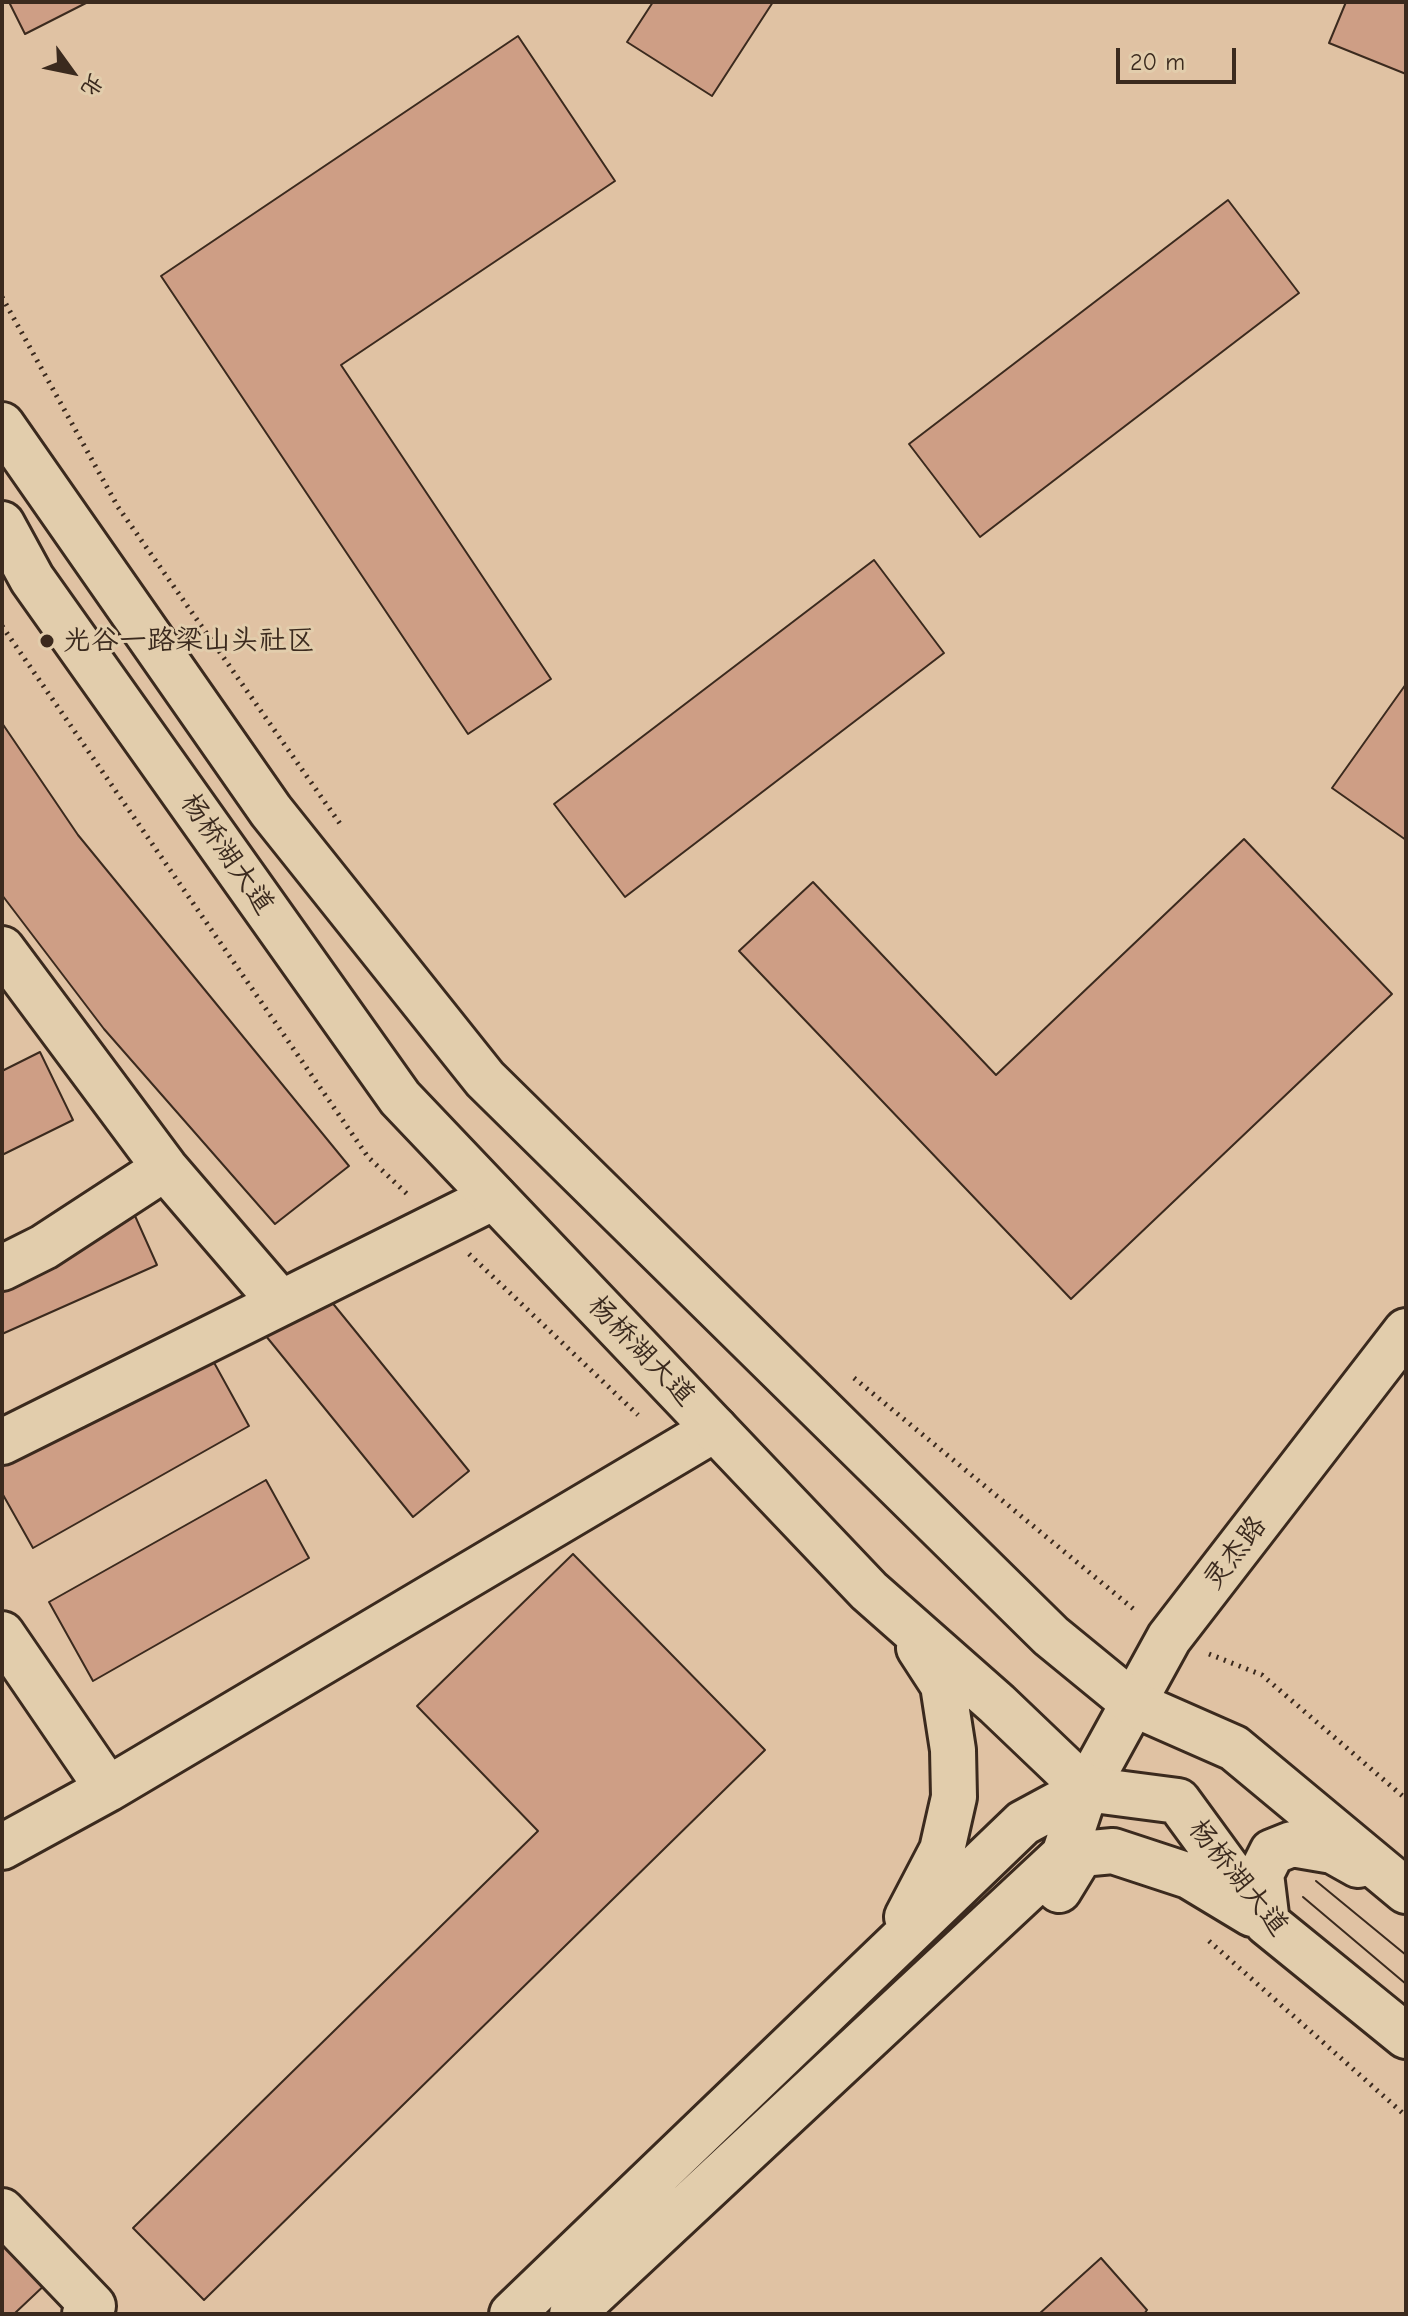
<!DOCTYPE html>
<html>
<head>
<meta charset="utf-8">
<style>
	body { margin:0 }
	#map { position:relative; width:1408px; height:2316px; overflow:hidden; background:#e0c2a3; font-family:"Comic Neue","LXGW WenKai TC",sans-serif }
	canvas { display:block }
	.frame { position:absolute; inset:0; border:4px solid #3b2a1e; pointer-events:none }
	.north { position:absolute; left:32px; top:32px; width:80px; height:80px; -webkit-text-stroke:6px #e2cdac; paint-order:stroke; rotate:123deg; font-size:22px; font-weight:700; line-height:32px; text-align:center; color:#3b2a1e }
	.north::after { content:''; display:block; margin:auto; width:28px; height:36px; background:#3b2a1e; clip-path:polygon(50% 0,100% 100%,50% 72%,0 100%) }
	.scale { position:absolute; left:1116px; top:48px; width:120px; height:36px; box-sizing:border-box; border:4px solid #3b2a1e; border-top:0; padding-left:10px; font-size:24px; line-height:28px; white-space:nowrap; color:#3b2a1e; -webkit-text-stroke:6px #e2cdac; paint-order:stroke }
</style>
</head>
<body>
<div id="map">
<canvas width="1408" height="2316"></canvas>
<div class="frame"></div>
<div class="north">北</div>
<div class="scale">20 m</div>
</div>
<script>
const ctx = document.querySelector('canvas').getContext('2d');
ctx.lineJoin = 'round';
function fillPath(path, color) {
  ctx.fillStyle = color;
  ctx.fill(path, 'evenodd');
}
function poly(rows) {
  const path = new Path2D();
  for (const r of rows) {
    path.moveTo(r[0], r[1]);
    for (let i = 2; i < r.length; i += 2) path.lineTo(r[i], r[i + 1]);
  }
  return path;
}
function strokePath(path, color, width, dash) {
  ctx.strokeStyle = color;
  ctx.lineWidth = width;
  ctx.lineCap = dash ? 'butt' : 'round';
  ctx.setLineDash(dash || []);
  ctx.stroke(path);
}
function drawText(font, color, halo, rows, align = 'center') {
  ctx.font = font + ' "Comic Neue","LXGW WenKai TC",sans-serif';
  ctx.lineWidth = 6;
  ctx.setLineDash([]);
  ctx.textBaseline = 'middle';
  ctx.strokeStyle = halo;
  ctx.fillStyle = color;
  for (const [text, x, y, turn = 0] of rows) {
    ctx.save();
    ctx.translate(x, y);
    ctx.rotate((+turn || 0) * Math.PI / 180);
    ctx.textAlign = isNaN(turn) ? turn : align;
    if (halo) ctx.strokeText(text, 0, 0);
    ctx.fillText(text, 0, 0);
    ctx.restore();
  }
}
const building = poly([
	[9,2,88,2,25,34,9,2],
	[653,2,773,2,712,96,627,42,653,2],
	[1346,2,1406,2,1406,74,1329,43,1346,2],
	[518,36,615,181,341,365,551,679,468,734,161,276,518,36],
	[1228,200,1299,293,980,537,909,444,1228,200],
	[874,560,944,653,625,897,554,804,874,560],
	[1406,684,1406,840,1332,788,1406,684],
	[2,723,78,835,349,1166,275,1224,104,1029,2,895,2,723],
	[1244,839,1392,994,1071,1299,739,951,813,882,996,1075,1244,839],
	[40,1052,73,1120,2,1155,2,1071,40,1052],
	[127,1198,157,1265,2,1334,2,1254,127,1198],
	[313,1279,469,1471,413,1517,257,1325,313,1279],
	[206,1348,249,1426,33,1548,2,1493,2,1462,206,1348],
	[266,1480,309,1558,93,1681,49,1602,266,1480],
	[573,1554,765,1750,204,2300,133,2228,538,1831,417,1706,573,1554],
	[2,2230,50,2280,14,2314,2,2314,2,2230],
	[1101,2258,1147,2310,1144,2314,1039,2314,1101,2258]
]);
fillPath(building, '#ce9e85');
strokePath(building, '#3b2a1e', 2);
const minor = poly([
	[2,949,165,1168,281,1303],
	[2,1268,44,1247,165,1168],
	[2,1442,494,1197],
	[2,1634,108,1789],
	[2,1847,108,1789,715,1429],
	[2,2211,93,2306,85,2314]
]);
const tertiary = poly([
	[1086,1789,1169,1638,1406,1331]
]);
const secondary = poly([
	[2,425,271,811,485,1079,1051,1636,1134,1704,1234,1748,1406,1891],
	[2,524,32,579,400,1098,869,1591,997,1704,1086,1789,1178,1801,1267,1923,1406,2036],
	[1059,1890,1081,1854,1113,1851,1189,1876,1252,1914],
	[907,1917,942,1850,954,1797,953,1750,943,1685,919,1648],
	[1267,1923,1261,1874,1272,1852,1292,1844,1333,1851,1358,1865],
	[512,2314,1023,1823,1086,1789,1064,1855,572,2314]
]);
strokePath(minor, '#3b2a1e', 50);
strokePath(tertiary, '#3b2a1e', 50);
strokePath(secondary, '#3b2a1e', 50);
strokePath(poly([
	[2,297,118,507,343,828],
	[2,626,368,1157,407,1194],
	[469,1254,638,1415],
	[854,1378,1136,1611],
	[1209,1654,1262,1675,1406,1799],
	[1209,1941,1406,2116]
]), '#3b2a1e', 5, [2, 6]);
strokePath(minor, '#e2cdac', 44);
strokePath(tertiary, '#e2cdac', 44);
strokePath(secondary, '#e2cdac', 44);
strokePath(poly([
	[1316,1881,1406,1955],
	[1303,1897,1406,1984]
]), '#3b2a1e', 2);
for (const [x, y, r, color] of [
	[47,641,8,"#3b2a1e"]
]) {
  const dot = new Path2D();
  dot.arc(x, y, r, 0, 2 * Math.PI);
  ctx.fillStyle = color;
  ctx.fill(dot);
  strokePath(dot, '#e2cdac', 3);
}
drawText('28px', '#3b2a1e', '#e2cdac', [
	["光谷一路梁山头社区",63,641]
], 'left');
drawText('28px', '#3b2a1e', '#e2cdac', [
	["杨桥湖大道",227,854,55],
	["杨桥湖大道",641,1351,46],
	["灵杰路",1235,1553,-52],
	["杨桥湖大道",1238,1878,51]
]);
</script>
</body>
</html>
